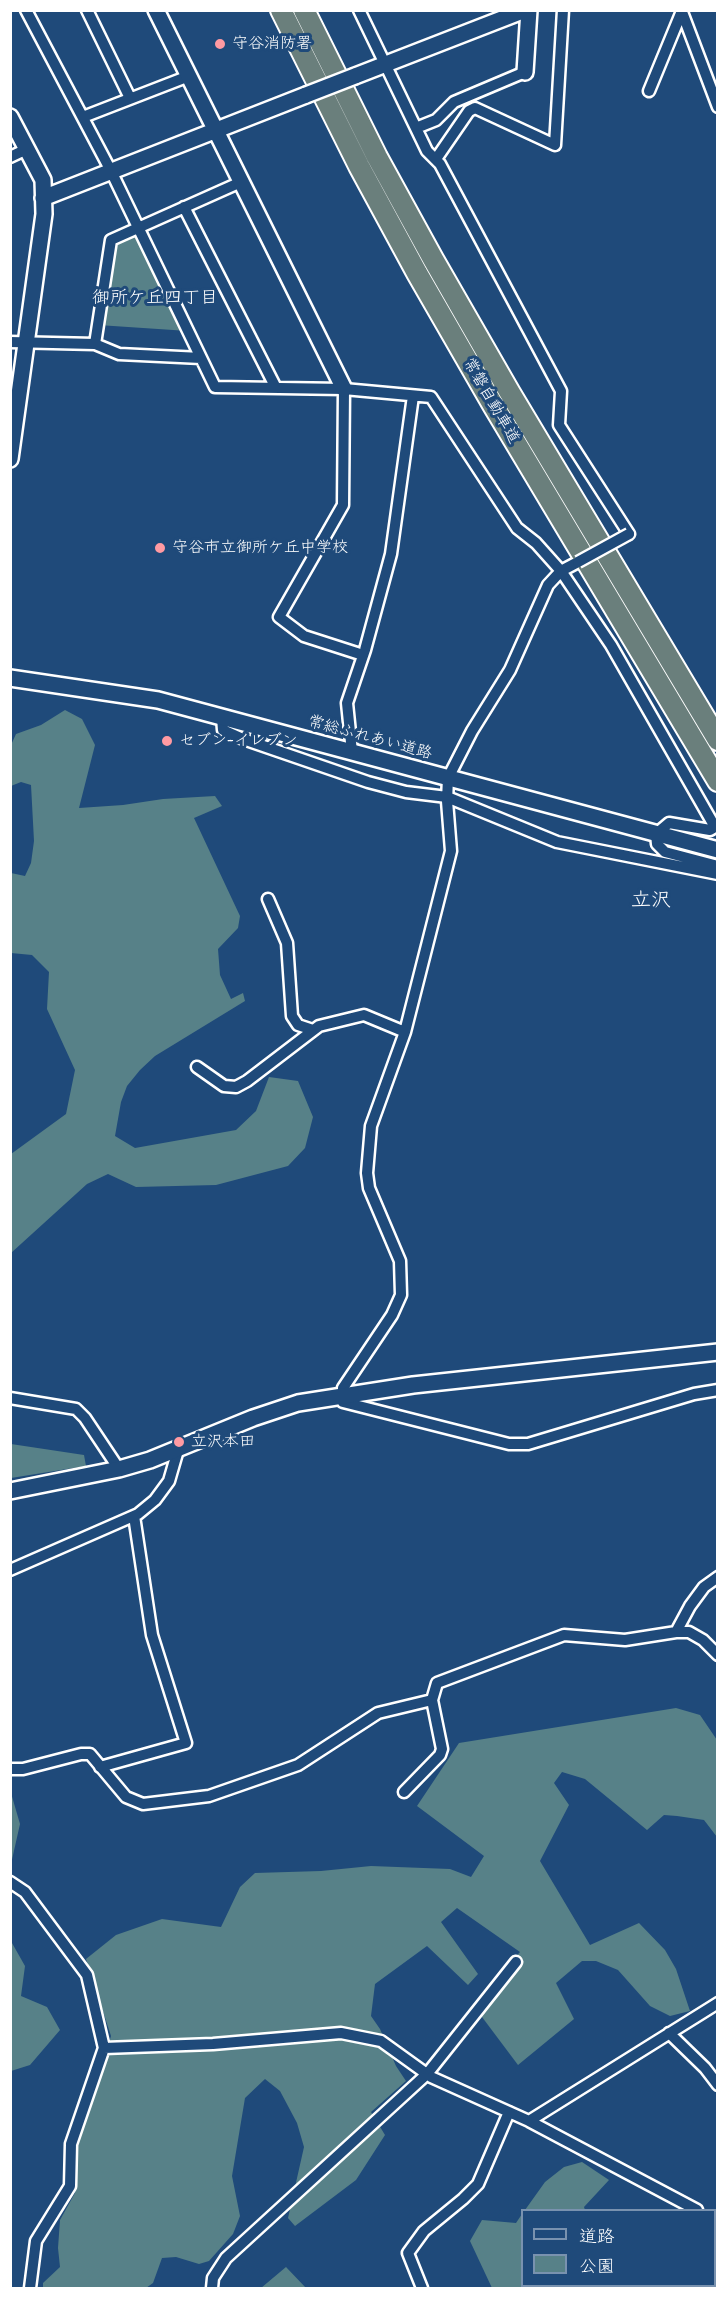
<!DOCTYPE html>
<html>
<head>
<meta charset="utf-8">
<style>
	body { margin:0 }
	#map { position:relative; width:728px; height:2299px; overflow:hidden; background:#1f4a7a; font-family:Pangolin,"Klee One",sans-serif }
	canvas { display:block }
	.frame { position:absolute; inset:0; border:12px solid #fff; pointer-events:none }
	.legend { position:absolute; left:521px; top:2209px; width:195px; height:78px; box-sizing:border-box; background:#1f4a7a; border:2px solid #7992af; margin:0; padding:8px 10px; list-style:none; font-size:18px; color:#fff }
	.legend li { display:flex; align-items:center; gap:12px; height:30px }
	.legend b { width:30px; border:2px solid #7992af }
</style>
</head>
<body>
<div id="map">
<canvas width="728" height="2299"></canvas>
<div class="frame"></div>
<ul class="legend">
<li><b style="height:8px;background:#1f4a7a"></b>道路</li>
<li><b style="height:16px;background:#578188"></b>公園</li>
</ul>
</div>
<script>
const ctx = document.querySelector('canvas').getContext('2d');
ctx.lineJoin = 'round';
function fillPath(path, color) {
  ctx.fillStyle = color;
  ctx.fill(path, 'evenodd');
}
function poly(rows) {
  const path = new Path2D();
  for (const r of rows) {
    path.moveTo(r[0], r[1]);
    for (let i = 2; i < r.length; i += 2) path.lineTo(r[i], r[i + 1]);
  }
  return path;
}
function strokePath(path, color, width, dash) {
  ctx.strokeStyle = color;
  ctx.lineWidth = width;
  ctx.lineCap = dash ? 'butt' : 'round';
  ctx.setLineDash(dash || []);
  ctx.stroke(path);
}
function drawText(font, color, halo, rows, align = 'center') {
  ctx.font = font + ' Pangolin,"Klee One",sans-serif';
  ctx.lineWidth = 6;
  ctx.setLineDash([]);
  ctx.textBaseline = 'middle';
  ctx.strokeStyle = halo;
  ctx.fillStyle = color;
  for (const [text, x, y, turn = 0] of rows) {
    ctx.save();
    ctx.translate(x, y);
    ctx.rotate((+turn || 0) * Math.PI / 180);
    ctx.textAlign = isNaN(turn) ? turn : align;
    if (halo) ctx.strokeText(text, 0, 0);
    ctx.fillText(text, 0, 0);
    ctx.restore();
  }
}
fillPath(poly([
	[138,228,188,331,98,325,111,240],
	[65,710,82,719,95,745,79,808,123,805,163,799,215,796,222,806,194,818,240,916,238,928,218,949,220,975,231,999,243,993,245,1001,155,1056,140,1070,127,1086,121,1102,115,1136,135,1148,236,1130,256,1111,269,1077,298,1081,313,1117,305,1148,288,1166,216,1185,136,1187,108,1174,87,1184,11,1253,11,1154,66,1114,75,1070,47,1009,49,972,32,955,11,953,11,873,25,876,31,863,34,841,31,785,21,782,11,786,11,745,16,734,41,725],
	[11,1444,84,1455,86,1466,11,1478],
	[676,1708,700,1715,717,1740,717,1837,704,1820,677,1816,664,1815,647,1830,585,1779,562,1772,554,1783,569,1805,540,1861,590,1945,639,1923,665,1950,676,1969,690,2011,670,2016,650,2006,618,1970,596,1961,582,1961,556,1983,574,2019,518,2065,476,2009,480,1996,520,1952,457,1908,441,1922,478,1974,468,1985,427,1946,375,1984,371,2016,380,2029,396,2066,406,2081,371,2112,385,2135,356,2180,295,2226,288,2218,304,2147,297,2123,280,2091,265,2079,245,2098,232,2176,240,2216,233,2234,209,2261,199,2264,176,2257,162,2258,153,2283,146,2288,43,2288,43,2283,60,2267,58,2248,60,2220,75,2193,78,2145,111,2036,86,1959,116,1935,162,1919,221,1927,240,1887,255,1873,321,1871,371,1866,450,1869,471,1877,484,1856,417,1806,459,1743],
	[11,1793,20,1824,11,1864],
	[10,1932,12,1943,25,1966,21,1996,47,2007,60,2030,30,2065,11,2071],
	[582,2162,609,2180,584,2207,585,2210,525,2210,545,2182,564,2167],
	[522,2214,522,2286,708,2286,695,2288,492,2288,470,2241,482,2220,516,2223],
	[286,2267,306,2288,261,2288]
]), '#578188');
const street = poly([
	[26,10,111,171,215,387,344,389,431,397,517,528,536,543,561,571,611,645,715,827,710,830,669,823,656,834,657,844,665,852,718,866],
	[87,10,130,98],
	[359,10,427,151,440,164,561,391,559,425,629,534],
	[682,12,718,107],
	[649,91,682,11],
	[83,117,189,76],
	[416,128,436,120,454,102,525,72],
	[10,157,27,149],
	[436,159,469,111,475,108,555,145,563,10],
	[184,207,276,388],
	[10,342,95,344,119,354,201,358],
	[95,344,111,240,241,182],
	[344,389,343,505,279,617,304,636,363,655],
	[578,562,561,571,548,585,510,670,472,731,448,778,447,801,451,851,405,1032,371,1126,367,1173,369,1188,400,1261,401,1295,392,1315,343,1388,343,1402,509,1444,528,1444,694,1394,718,1390],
	[222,717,223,730,243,739,368,782,406,792,447,797,557,842,718,874],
	[352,752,347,703,365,650,391,554,413,396],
	[268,899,287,943,292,1016,298,1025,313,1030],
	[197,1067,224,1086,236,1087,247,1081,319,1026,364,1015,405,1032],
	[10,1398,76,1409,85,1418,119,1469],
	[10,1570,138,1514,155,1500,169,1481,178,1450],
	[676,1632,689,1632,703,1640,718,1655],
	[100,1767,186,1743,152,1635,134,1516],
	[10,1769,23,1769,81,1754,90,1754,126,1797,143,1804,209,1796,298,1765,378,1713,432,1700],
	[404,1792,440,1755,442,1749,432,1700,437,1683,564,1635,625,1640,676,1632,690,1606,704,1587,718,1577],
	[10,1882,25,1892,87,1975,104,2048,71,2144,70,2186,36,2241,30,2288],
	[669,2033,705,2068,718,2085],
	[104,2048,213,2044,341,2033,381,2041,431,2077,529,2121,697,2210],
	[529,2121,718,2003],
	[714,2220,718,2222],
	[212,2288,213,2278,226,2258,427,2074,516,1962],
	[422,2288,408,2253,424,2231,463,2199,478,2184,509,2112]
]);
const secondary = poly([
	[156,10,344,389],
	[525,72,529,10],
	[355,76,525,10],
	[10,117,43,180,44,214,10,459],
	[43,198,306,95],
	[10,678,158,700,718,850],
	[10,1491,119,1469,150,1460,253,1418,298,1403,413,1385,718,1352]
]);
const highway = poly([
	[281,10,359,166,417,273,493,405,718,781],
	[304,10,377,157,433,259,510,393,718,740]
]);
strokePath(street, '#fff', 15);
strokePath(secondary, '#fff', 20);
strokePath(highway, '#fff', 24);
strokePath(street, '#1f4a7a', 10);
strokePath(secondary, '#1f4a7a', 15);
strokePath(highway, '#6a7f7c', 20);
const streetBridge = poly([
	[578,562,629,534]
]);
const secondaryBridge = poly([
	[306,95,355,76]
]);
strokePath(streetBridge, '#fff', 15, []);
strokePath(secondaryBridge, '#fff', 20, []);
strokePath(streetBridge, '#1f4a7a', 10);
strokePath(secondaryBridge, '#1f4a7a', 15);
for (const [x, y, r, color] of [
	[220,44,6,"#ff9aa2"],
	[160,548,6,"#ff9aa2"],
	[167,741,6,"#ff9aa2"],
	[179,1442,6,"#ff9aa2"]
]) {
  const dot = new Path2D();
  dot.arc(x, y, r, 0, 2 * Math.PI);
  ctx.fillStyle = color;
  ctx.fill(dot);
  strokePath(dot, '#1f4a7a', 2);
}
drawText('16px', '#fff', '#1f4a7a', [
	["守谷消防署",232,44],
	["守谷市立御所ケ丘中学校",172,548],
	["セブン-イレブン",179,741],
	["立沢本田",191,1442]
], 'left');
drawText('16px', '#fff', '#1f4a7a', [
	["常磐自動車道",491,401,60],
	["常総ふれあい道路",370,738,15]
]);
drawText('18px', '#fff', '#1f4a7a', [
	["御所ケ丘四丁目",155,298]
]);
drawText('20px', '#fff', '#1f4a7a', [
	["立沢",651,901]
]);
</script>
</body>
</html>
